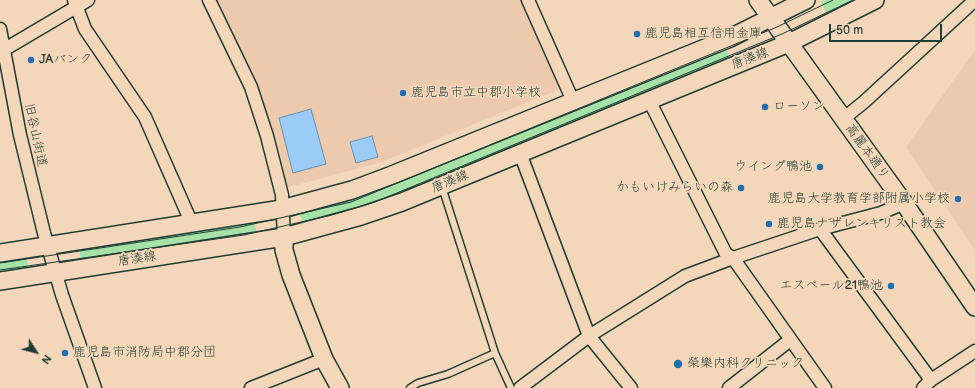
<!DOCTYPE html>
<html>
<head>
<meta charset="utf-8">
<style>
	body { margin:0 }
	#map { position:relative; width:975px; height:388px; overflow:hidden; background:#f4d7ba; font-family:"Balsamiq Sans",sans-serif }
	canvas { display:block }
	.north { position:absolute; left:16px; top:332px; width:40px; height:40px; -webkit-text-stroke:3px #f4d7ba; paint-order:stroke; rotate:126deg; font-size:11px; font-weight:700; line-height:16px; text-align:center; color:#1f3d34 }
	.north::after { content:''; display:block; margin:auto; width:14px; height:18px; background:#1f3d34; clip-path:polygon(50% 0,100% 100%,50% 72%,0 100%) }
	.scale { position:absolute; left:829px; top:24px; width:113px; height:18px; box-sizing:border-box; border:2px solid #1f3d34; border-top:0; padding-left:5px; font-size:12px; line-height:14px; white-space:nowrap; color:#1f3d34; -webkit-text-stroke:3px #f4d7ba; paint-order:stroke }
</style>
</head>
<body>
<div id="map">
<canvas width="975" height="388"></canvas>
<div class="north">N</div>
<div class="scale">50 m</div>
</div>
<script>
const ctx = document.querySelector('canvas').getContext('2d');
ctx.lineJoin = 'round';
function fillPath(path, color) {
  ctx.fillStyle = color;
  ctx.fill(path, 'evenodd');
}
function poly(rows) {
  const path = new Path2D();
  for (const r of rows) {
    path.moveTo(r[0], r[1]);
    for (let i = 2; i < r.length; i += 2) path.lineTo(r[i], r[i + 1]);
  }
  return path;
}
function strokePath(path, color, width, dash) {
  ctx.strokeStyle = color;
  ctx.lineWidth = width;
  ctx.lineCap = dash ? 'butt' : 'round';
  ctx.setLineDash(dash || []);
  ctx.stroke(path);
}
function drawText(font, color, halo, rows, align = 'center') {
  ctx.font = font + ' "Balsamiq Sans","Klee One",sans-serif';
  ctx.lineWidth = 3.5;
  ctx.setLineDash([]);
  ctx.textBaseline = 'middle';
  ctx.strokeStyle = halo;
  ctx.fillStyle = color;
  for (const [text, x, y, turn = 0] of rows) {
    ctx.save();
    ctx.translate(x, y);
    ctx.rotate((+turn || 0) * Math.PI / 180);
    ctx.textAlign = isNaN(turn) ? turn : align;
    if (halo) ctx.strokeText(text, 0, 0);
    ctx.fillText(text, 0, 0);
    ctx.restore();
  }
}
fillPath(poly([
	[215,0,521,0,560,89,379,163,285,188],
	[975,50,975,251,906,147]
]), '#edc9ae');
fillPath(poly([
	[825,0,859,0,828,16,821,2],
	[725,45,731,60,382,203,303,226,300,211],
	[254,220,257,235,81,262,79,247],
	[26,254,29,270,0,274,0,258]
]), '#a6e1a7');
const water = poly([
	[311,109,326,164,293,173,279,118,311,109],
	[372,136,378,157,356,163,350,142,372,136]
]);
fillPath(water, '#9bccf8');
strokePath(water, '#6993aa', 1);
const lane = poly([
	[442,187,495,353,511,388],
	[410,388,418,383,448,374,495,353]
]);
const street = poly([
	[74,0,85,29,145,117,192,224],
	[209,0,251,87,267,136,282,195,284,237],
	[528,0,573,101],
	[0,29,20,135,44,233,62,295,95,388],
	[0,52,88,0],
	[649,100,726,254,733,258,825,388],
	[843,119,864,102,975,0],
	[520,153,589,336,631,388],
	[820,229,931,380],
	[251,388,324,359],
	[520,388,589,336,685,276,733,258,820,229,881,213,904,203],
	[729,388,790,340],
	[923,388,931,380,975,351]
]);
const secondary = poly([
	[758,0,904,203,975,307],
	[284,237,284,250,291,275,324,359,340,388],
	[0,253,282,209,352,190,392,175,730,38,806,0],
	[0,281,284,237,361,216,402,202,789,43,875,0]
]);
strokePath(lane, '#1f3d34', 9);
strokePath(street, '#1f3d34', 15);
strokePath(secondary, '#1f3d34', 20);
strokePath(lane, '#f4d7ba', 6);
strokePath(street, '#f4d7ba', 12);
strokePath(secondary, '#f4d7ba', 17);
strokePath(poly([
	[0,263,240,227,351,202,777,27,833,0],
	[0,270,244,235,332,215,375,202,782,34,853,0]
]), '#1f3d34', 1);
for (const [x, y, r, color] of [
	[637,34,4,"#1f6fb2"],
	[31,60,4,"#1f6fb2"],
	[403,93,4,"#1f6fb2"],
	[765,107,4,"#1f6fb2"],
	[820,167,4,"#1f6fb2"],
	[741,188,4,"#1f6fb2"],
	[958,199,4,"#1f6fb2"],
	[769,224,4,"#1f6fb2"],
	[891,286,4,"#1f6fb2"],
	[65,353,4,"#1f6fb2"],
	[678,364,5,"#1f6fb2"]
]) {
  const dot = new Path2D();
  dot.arc(x, y, r, 0, 2 * Math.PI);
  ctx.fillStyle = color;
  ctx.fill(dot);
  strokePath(dot, '#f4d7ba', 1.5);
}
drawText('13px', '#1f3d34', '#f4d7ba', [
	["鹿児島相互信用金庫",645,34],
	["JAバンク",39,60],
	["鹿児島市立中郡小学校",411,93],
	["ローソン",773,107],
	["ウイング鴨池",812,167,"right"],
	["かもいけみらいの森",733,188,"right"],
	["鹿児島大学教育学部附属小学校",950,199,"right"],
	["鹿児島ナザレンキリスト教会",777,224],
	["エスペール21鴨池",883,286,"right"],
	["鹿児島市消防局中郡分団",73,353],
	["榮樂内科クリニック",687,364]
], 'left');
drawText('13px', '#1f3d34', '#f4d7ba', [
	["唐湊線",750,59,-21],
	["旧谷山街道",35,135,78],
	["高麗本通り",867,152,54],
	["唐湊線",450,182,-22],
	["唐湊線",137,259,-9]
]);
</script>
</body>
</html>
